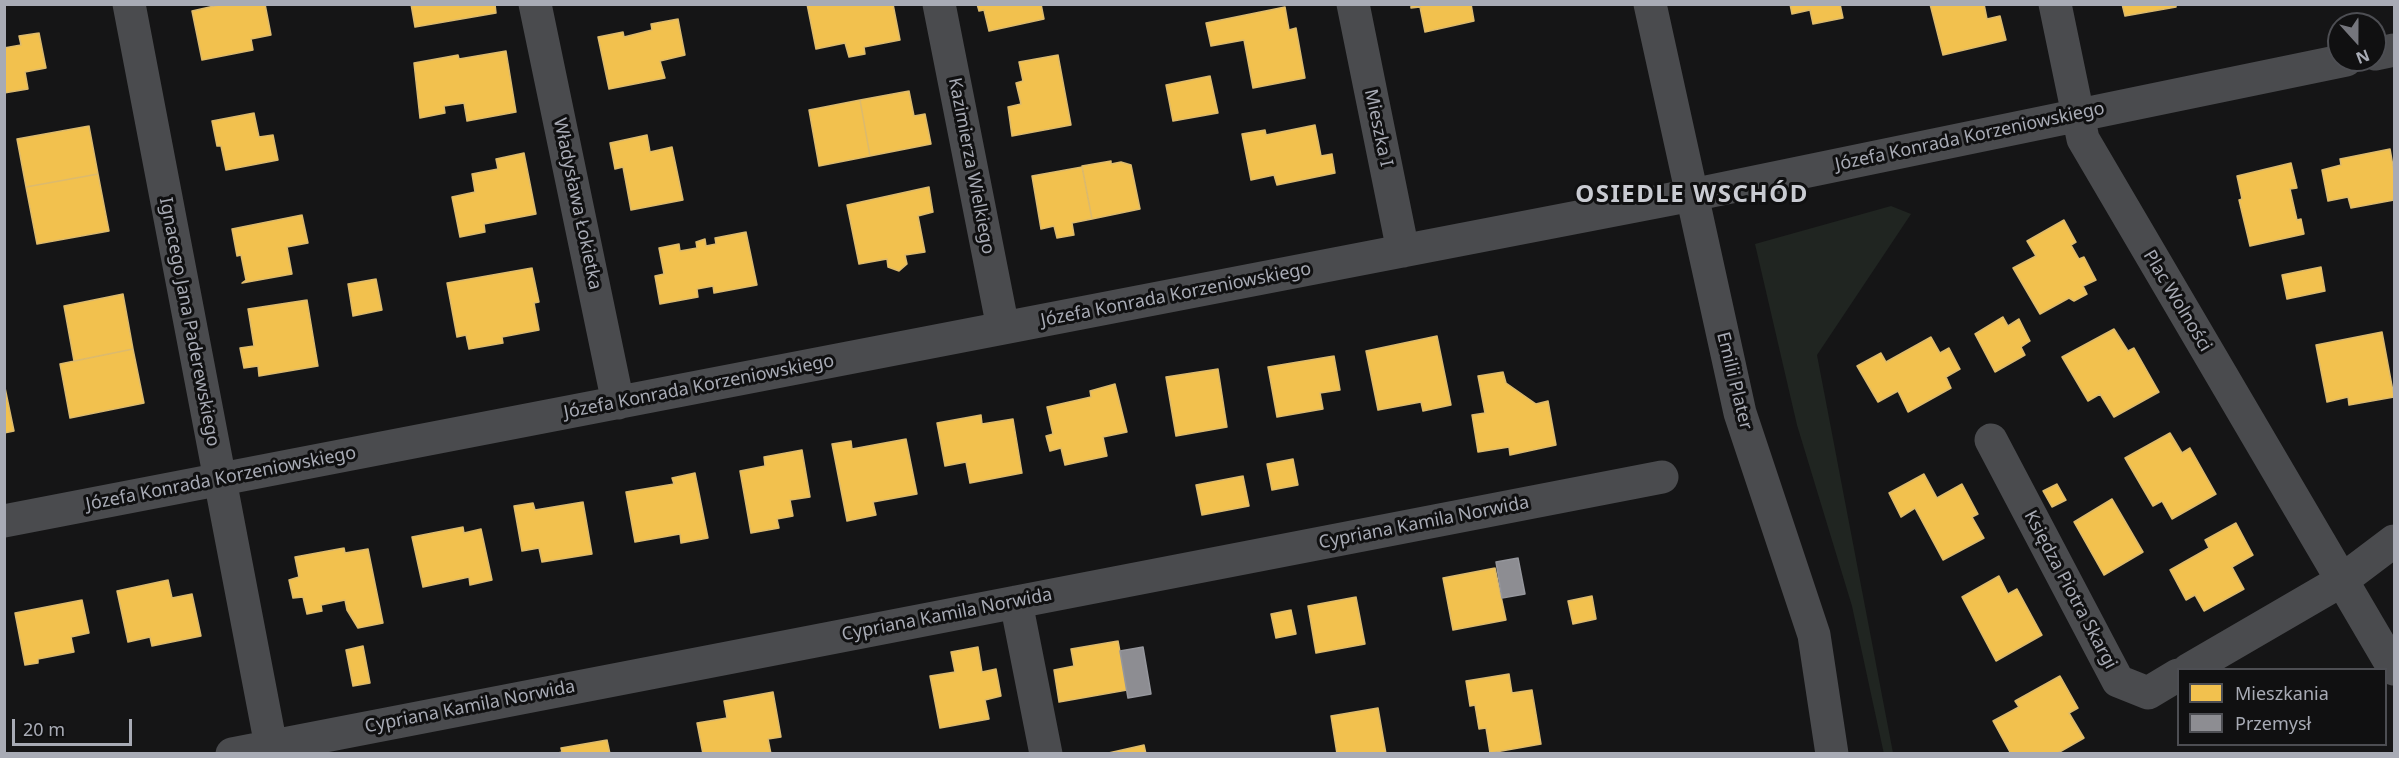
<!DOCTYPE html>
<html>
<head>
<meta charset="utf-8">
<style>
	body { margin:0 }
	#map { position:relative; width:2399px; height:758px; overflow:hidden; background:#151516; font-family:"Noto Sans",sans-serif }
	canvas { display:block }
	.frame { position:absolute; inset:0; border:6px solid #a8abb5; pointer-events:none }
	.legend { position:absolute; left:2177px; top:668px; width:210px; height:78px; box-sizing:border-box; background:#101011; border:2px solid #4d4e53; margin:0; padding:8px 10px; list-style:none; font-size:18px; color:#a8abb5 }
	.legend li { display:flex; align-items:center; gap:12px; height:30px }
	.legend b { width:30px; border:2px solid #4d4e53 }
	.north { position:absolute; left:2327px; top:12px; width:60px; height:60px; box-sizing:border-box; background:#101011; border:2px solid #4d4e53; border-radius:50%; rotate:159deg; font-size:16px; font-weight:700; line-height:24px; text-align:center; color:#a8abb5 }
	.north::after { content:''; display:block; margin:auto; width:21px; height:27px; background:#75767d; clip-path:polygon(50% 0,100% 100%,50% 72%,0 100%) }
	.scale { position:absolute; left:12px; top:719px; width:120px; height:27px; box-sizing:border-box; border:3px solid #a8abb5; border-top:0; padding-left:8px; font-size:18px; line-height:21px; white-space:nowrap; color:#a8abb5; -webkit-text-stroke:4px #101011; paint-order:stroke }
</style>
</head>
<body>
<div id="map">
<canvas width="2399" height="758"></canvas>
<div class="frame"></div>
<ul class="legend">
<li><b style="height:16px;background:#f2c14e"></b>Mieszkania</li>
<li><b style="height:16px;background:#8d8d92"></b>Przemysł</li>
</ul>
<div class="north">N</div>
<div class="scale">20 m</div>
</div>
<script>
const ctx = document.querySelector('canvas').getContext('2d');
ctx.lineJoin = 'round';
function fillPath(path, color) {
  ctx.fillStyle = color;
  ctx.fill(path, 'evenodd');
}
function poly(rows) {
  const path = new Path2D();
  for (const r of rows) {
    path.moveTo(r[0], r[1]);
    for (let i = 2; i < r.length; i += 2) path.lineTo(r[i], r[i + 1]);
  }
  return path;
}
function strokePath(path, color, width, dash) {
  ctx.strokeStyle = color;
  ctx.lineWidth = width;
  ctx.lineCap = dash ? 'butt' : 'round';
  ctx.setLineDash(dash || []);
  ctx.stroke(path);
}
function drawText(font, color, halo, rows, align = 'center') {
  ctx.font = font + ' "Noto Sans",sans-serif';
  ctx.lineWidth = 6;
  ctx.setLineDash([]);
  ctx.textBaseline = 'middle';
  ctx.strokeStyle = halo;
  ctx.fillStyle = color;
  for (const [text, x, y, turn = 0] of rows) {
    ctx.save();
    ctx.translate(x, y);
    ctx.rotate((+turn || 0) * Math.PI / 180);
    ctx.textAlign = isNaN(turn) ? turn : align;
    if (halo) ctx.strokeText(text, 0, 0);
    ctx.fillText(text, 0, 0);
    ctx.restore();
  }
}
fillPath(poly([
	[1891,206,1911,214,1817,355,1893,753,1884,754,1852,606,1797,425,1755,244]
]), '#202521');
const homes = poly([
	[223,4,265,4,271,35,251,39,253,50,202,60,192,11,223,4],
	[411,4,495,4,496,13,415,27,411,4],
	[807,4,893,4,900,40,864,47,865,54,849,57,845,43,816,49,807,4],
	[977,4,1041,4,1044,19,989,31,984,10,979,11,977,4],
	[1411,4,1471,4,1474,21,1425,32,1420,7,1411,8,1411,4],
	[1790,4,1840,4,1843,18,1813,24,1810,10,1792,14,1790,4],
	[1930,4,1984,4,1987,19,2000,16,2006,40,1943,55,1930,4],
	[2122,4,2176,4,2176,7,2125,16,2122,4],
	[1285,7,1289,30,1296,28,1305,78,1253,88,1244,40,1211,46,1206,23,1285,7],
	[678,19,685,55,660,61,665,78,609,89,598,37,623,32,624,37,652,30,651,24,678,19],
	[39,33,46,68,25,72,28,89,4,93,4,48,21,45,19,36,39,33],
	[506,51,516,112,467,121,464,103,444,106,445,113,420,118,414,63,458,55,459,59,506,51],
	[1058,55,1071,125,1012,136,1008,107,1021,104,1016,83,1023,81,1019,62,1058,55],
	[1210,76,1218,113,1173,121,1166,85,1210,76],
	[909,91,914,116,925,114,931,144,870,156,860,100,909,91],
	[860,100,870,156,819,166,809,110,860,100],
	[254,113,259,137,273,135,278,160,226,170,221,146,217,146,212,121,254,113],
	[1315,125,1321,156,1332,154,1335,173,1277,185,1274,175,1251,180,1242,134,1265,130,1266,135,1315,125],
	[89,126,98,174,26,187,17,139,89,126],
	[647,135,650,152,672,147,683,200,631,210,623,167,615,169,610,143,647,135],
	[2390,149,2394,172,2394,200,2351,208,2348,197,2328,201,2322,170,2341,165,2340,159,2390,149],
	[524,153,536,214,484,224,485,232,460,237,452,197,475,192,472,174,498,169,496,159,524,153],
	[1111,161,1111,164,1121,162,1131,165,1140,209,1092,219,1082,166,1111,161],
	[2291,163,2297,188,2290,189,2297,220,2301,219,2304,234,2250,246,2239,200,2242,199,2237,176,2291,163],
	[1082,167,1092,219,1072,223,1074,235,1057,238,1054,226,1041,229,1032,176,1082,167],
	[98,174,109,231,37,244,26,187,98,174],
	[929,187,933,212,918,216,925,252,905,255,907,264,899,271,888,267,887,259,859,264,847,205,929,187],
	[302,215,308,243,287,247,292,274,242,283,246,280,241,255,237,256,232,229,302,215],
	[2064,220,2076,242,2071,245,2079,259,2084,257,2096,280,2083,286,2087,294,2074,301,2069,298,2040,314,2013,268,2036,256,2027,241,2064,220],
	[746,232,757,285,714,293,713,286,697,289,698,297,660,304,655,276,664,274,659,248,679,244,680,251,697,248,696,242,705,239,706,246,716,244,715,238,746,232],
	[2321,267,2325,291,2287,299,2282,275,2321,267],
	[532,268,539,302,534,303,539,330,502,337,503,343,469,349,466,335,457,337,447,283,532,268],
	[376,279,382,310,353,316,348,284,376,279],
	[123,294,133,349,74,361,64,306,123,294],
	[307,300,318,366,259,376,258,366,244,368,240,348,254,346,248,309,307,300],
	[2003,317,2008,326,2019,319,2030,341,2021,347,2025,355,1995,372,1975,334,2003,317],
	[2114,329,2128,351,2134,348,2159,392,2114,417,2100,394,2088,401,2062,357,2114,329],
	[2382,332,2394,397,2349,405,2348,397,2327,402,2316,345,2382,332],
	[1437,336,1451,405,1423,411,1421,402,1378,410,1366,351,1437,336],
	[1931,337,1940,353,1949,348,1960,369,1946,377,1951,388,1908,412,1898,391,1878,402,1857,366,1881,353,1886,362,1931,337],
	[133,349,144,403,70,418,60,364,133,349],
	[1334,356,1340,390,1320,393,1323,409,1277,417,1268,367,1334,356],
	[1218,369,1227,427,1176,436,1166,377,1218,369],
	[1503,372,1506,383,1536,404,1548,401,1556,445,1510,455,1509,447,1478,452,1472,415,1485,413,1478,376,1503,372],
	[4,383,14,431,4,433,4,383],
	[1115,384,1127,432,1103,437,1107,456,1065,465,1061,448,1050,451,1046,436,1053,434,1047,407,1091,397,1090,391,1115,384],
	[981,415,982,424,1013,419,1022,473,970,483,966,462,945,466,937,423,981,415],
	[2170,433,2182,453,2190,448,2216,494,2172,519,2162,501,2153,506,2125,458,2170,433],
	[906,439,917,494,873,502,876,515,847,521,832,444,851,441,852,449,906,439],
	[802,450,810,497,790,500,793,516,777,519,779,528,751,533,740,471,765,466,764,457,802,450],
	[1293,459,1298,485,1272,490,1267,464,1293,459],
	[695,473,708,538,681,543,680,534,635,542,626,492,674,484,672,478,695,473],
	[1924,474,1937,498,1962,484,1978,514,1972,517,1984,538,1943,560,1915,508,1901,517,1889,493,1924,474],
	[1243,476,1249,506,1202,515,1196,485,1243,476],
	[2057,484,2066,500,2052,507,2043,491,2057,484],
	[2112,499,2143,552,2104,575,2074,522,2112,499],
	[583,502,592,554,542,562,539,548,522,551,514,506,533,503,535,510,583,502],
	[2236,523,2253,555,2232,567,2244,589,2204,611,2195,595,2186,600,2170,570,2209,548,2205,540,2236,523],
	[463,527,464,533,481,529,492,580,470,585,469,577,423,587,412,537,463,527],
	[344,548,345,553,368,549,383,623,358,628,347,610,345,600,321,605,322,611,307,614,303,597,293,598,289,580,299,577,295,557,344,548],
	[1495,568,1506,620,1453,630,1443,578,1495,568],
	[1999,576,2008,594,2017,589,2042,635,1996,661,1962,597,1999,576],
	[168,580,172,598,192,594,201,636,152,646,150,637,128,642,117,591,168,580],
	[1592,596,1596,619,1573,624,1568,601,1592,596],
	[1356,597,1365,644,1316,653,1308,606,1356,597],
	[82,600,89,633,71,637,74,652,38,659,38,663,25,665,15,613,82,600],
	[1291,610,1296,634,1276,638,1271,614,1291,610],
	[1118,641,1127,690,1059,702,1054,670,1074,666,1071,649,1118,641],
	[363,646,370,683,353,686,346,650,363,646],
	[978,647,982,672,996,669,1001,696,985,700,989,719,940,728,930,676,955,672,951,652,978,647],
	[1509,674,1512,693,1532,690,1541,744,1490,753,1486,728,1479,729,1475,705,1470,706,1466,681,1509,674],
	[2060,676,2078,708,2069,713,2084,738,2056,754,2011,754,1993,721,2019,707,2015,701,2060,676],
	[773,692,781,737,768,739,771,754,703,754,697,723,727,718,724,701,773,692],
	[1378,708,1386,754,1337,754,1331,716,1378,708],
	[607,740,610,754,554,754,562,752,561,748,607,740],
	[1144,745,1146,754,1104,754,1144,745]
]);
fillPath(homes, '#f2c14e');
strokePath(homes, '#dcba6d', 1.5);
const industry = poly([
	[1518,558,1525,594,1502,598,1496,562,1518,558],
	[1143,647,1151,694,1128,698,1120,651,1143,647]
]);
fillPath(industry, '#8d8d92');
strokePath(industry, '#95969c', 1.5);
strokePath(poly([
	[129,4,271,746],
	[535,4,618,403],
	[939,4,1003,328],
	[1353,4,1403,251],
	[2055,4,2083,139,2394,669],
	[2375,54,2394,50],
	[1991,440,2118,681,2148,693,2178,675],
	[4,521,1692,195,2346,60],
	[1016,602,1046,754],
	[2188,670,2341,581,2394,541],
	[232,754,1662,477]
]), '#4a4b4e', 33);
strokePath(poly([
	[1650,4,1740,413,1814,635,1832,754]
]), '#4a4b4e', 33);
drawText('18px', '#a8abb5', '#101011', [
	["Mieszka I",1378,128,78],
	["Józefa Konrada Korzeniowskiego",1970,137,-12],
	["Kazimierza Wielkiego",971,166,79],
	["Władysława Łokietka",577,204,78],
	["Józefa Konrada Korzeniowskiego",1176,295,-11],
	["Plac Wolności",2177,301,59],
	["Ignacego Jana Paderewskiego",189,322,79],
	["Emilii Plater",1734,381,76],
	["Józefa Konrada Korzeniowskiego",699,387,-11],
	["Józefa Konrada Korzeniowskiego",221,479,-11],
	["Cypriana Kamila Norwida",1424,523,-11],
	["Księdza Piotra Skargi",2070,590,62],
	["Cypriana Kamila Norwida",947,615,-11],
	["Cypriana Kamila Norwida",470,707,-11]
]);
ctx.letterSpacing = '1.5px';
drawText('bold 24px', '#c9cbd2', '#101011', [
	["OSIEDLE WSCHÓD",1692,195]
]);
ctx.letterSpacing = '0px';
</script>
</body>
</html>
